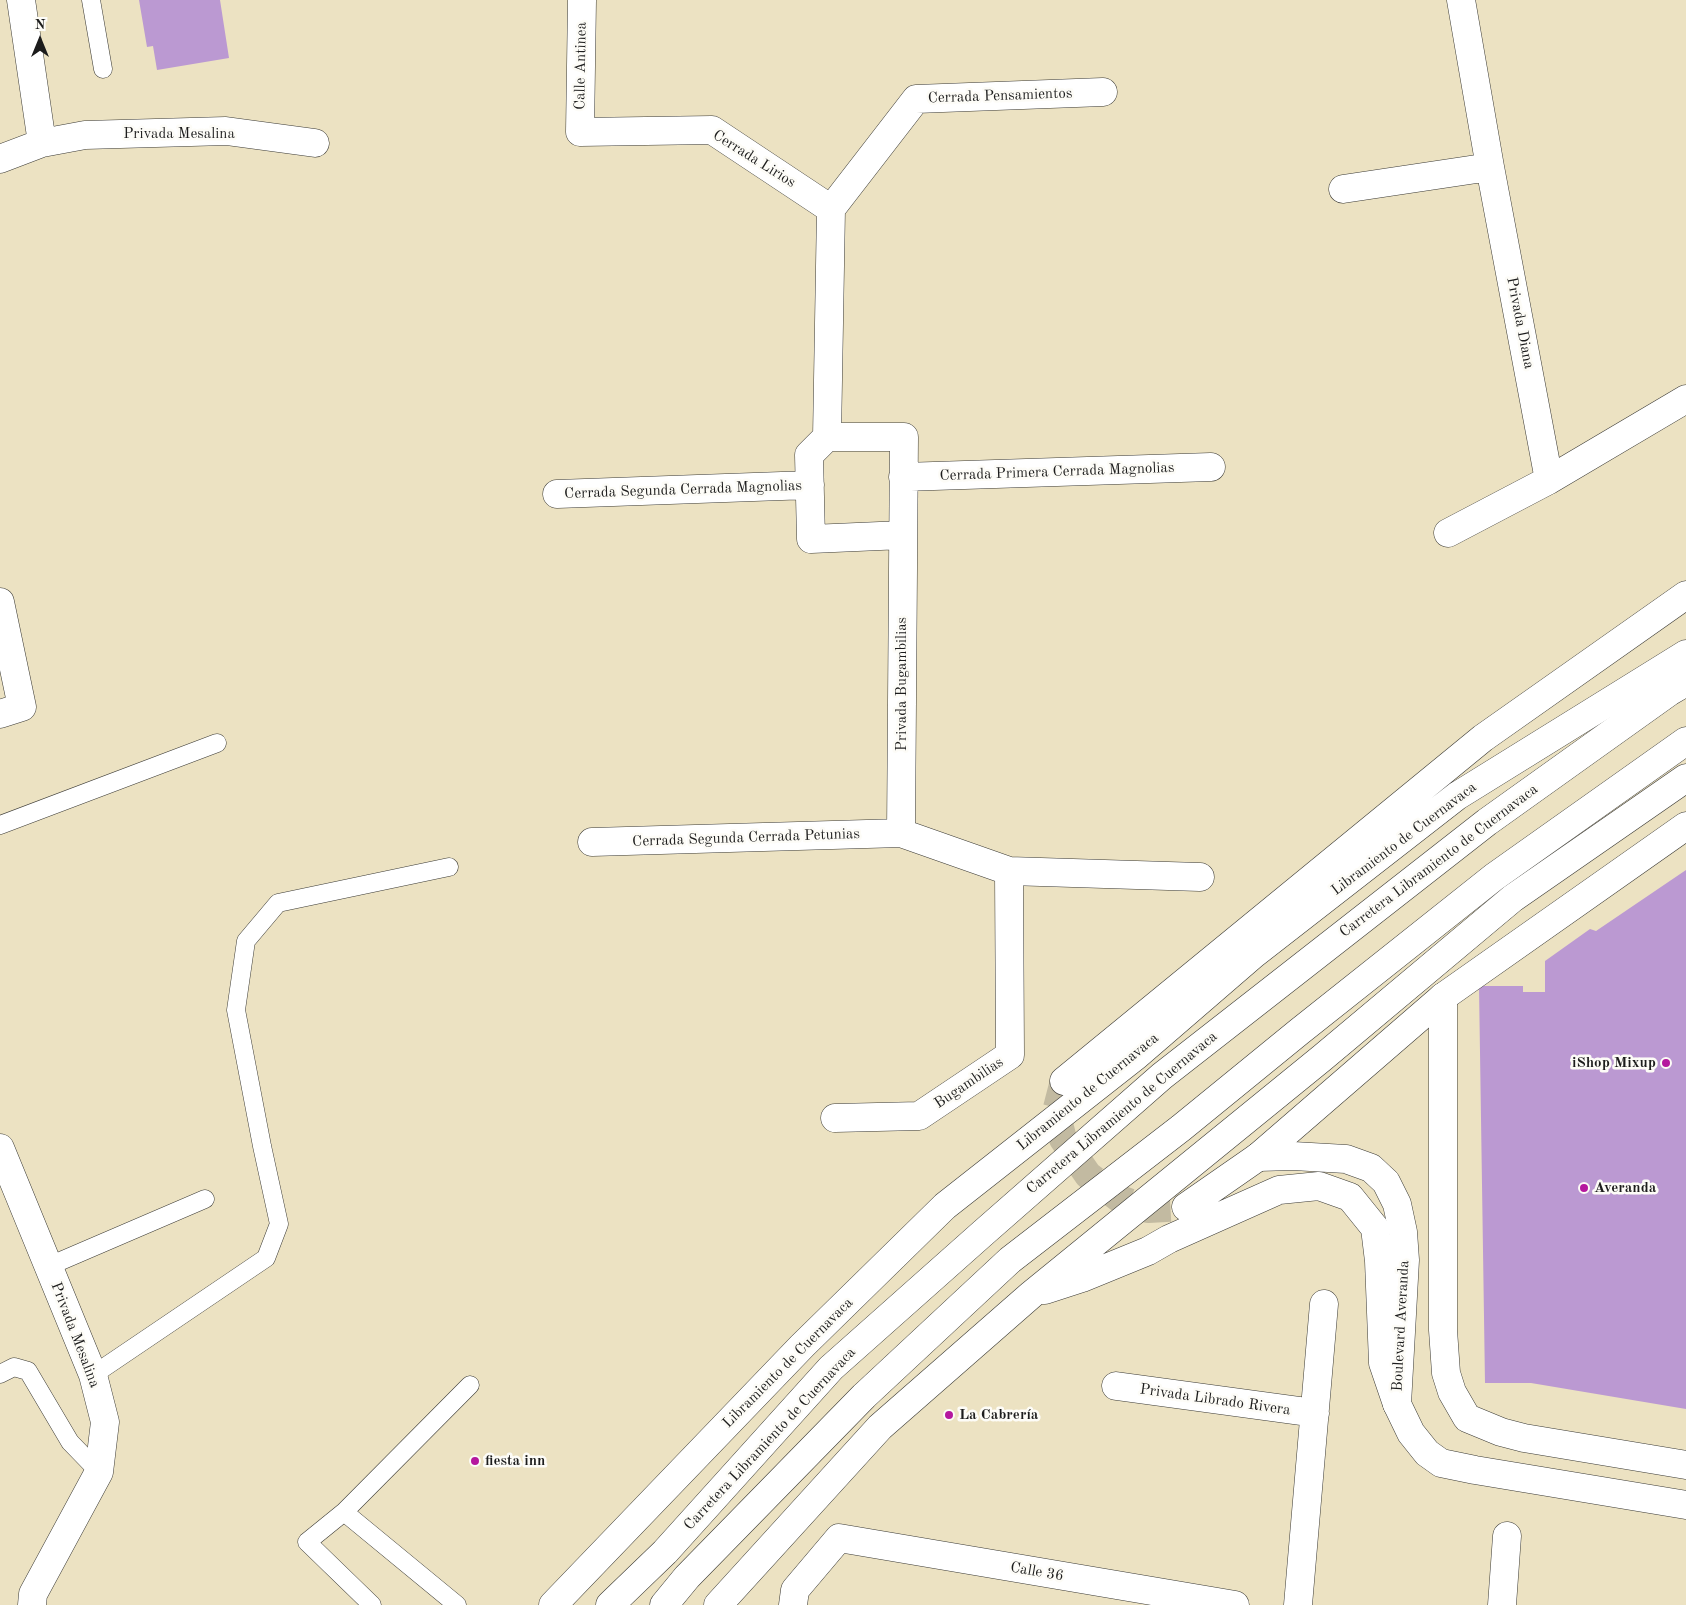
<!DOCTYPE html>
<html>
<head>
<meta charset="utf-8">
<style>
	body { margin:0 }
	#map { position:relative; width:1686px; height:1605px; overflow:hidden; background:#ece2c2; font-family:"Old Standard TT",serif }
	canvas { display:block }
	.north { position:absolute; left:15px; top:15px; width:50px; height:50px; -webkit-text-stroke:4px #fdfcf7; paint-order:stroke; rotate:0deg; font-size:14px; font-weight:700; line-height:20px; text-align:center; color:#1c1c1c }
	.north::after { content:''; display:block; margin:auto; width:18px; height:22px; background:#1c1c1c; clip-path:polygon(50% 0,100% 100%,50% 72%,0 100%) }
</style>
</head>
<body>
<div id="map">
<canvas width="1686" height="1605"></canvas>
<div class="north">N</div>
</div>
<script>
const ctx = document.querySelector('canvas').getContext('2d');
ctx.lineJoin = 'round';
function fillPath(path, color) {
  ctx.fillStyle = color;
  ctx.fill(path, 'evenodd');
}
function poly(rows) {
  const path = new Path2D();
  for (const r of rows) {
    path.moveTo(r[0], r[1]);
    for (let i = 2; i < r.length; i += 2) path.lineTo(r[i], r[i + 1]);
  }
  return path;
}
function strokePath(path, color, width, dash) {
  ctx.strokeStyle = color;
  ctx.lineWidth = width;
  ctx.lineCap = dash ? 'butt' : 'round';
  ctx.setLineDash(dash || []);
  ctx.stroke(path);
}
function drawText(font, color, halo, rows, align = 'center') {
  ctx.font = font + ' "Old Standard TT",serif';
  ctx.lineWidth = 5;
  ctx.setLineDash([]);
  ctx.textBaseline = 'middle';
  ctx.strokeStyle = halo;
  ctx.fillStyle = color;
  for (const [text, x, y, turn = 0] of rows) {
    ctx.save();
    ctx.translate(x, y);
    ctx.rotate((+turn || 0) * Math.PI / 180);
    ctx.textAlign = isNaN(turn) ? turn : align;
    if (halo) ctx.strokeText(text, 0, 0);
    ctx.fillText(text, 0, 0);
    ctx.restore();
  }
}
fillPath(poly([
	[139,0,220,0,229,58,157,70,153,46,147,47],
	[1686,870,1686,1409,1531,1383,1485,1383,1479,986,1523,986,1523,992,1545,992,1545,961,1590,929,1596,931]
]), '#bb99d2');
strokePath(poly([
	[1064,1081,1056,1112,1063,1139,1088,1175,1120,1199,1148,1209,1186,1207]
]), '#c2baa1', 28, [28, 14]);
const service = poly([
	[91,0,103,69],
	[0,825,217,743],
	[49,1266,205,1199],
	[0,1374,14,1367,28,1371,70,1442,99,1472],
	[93,1375,266,1258,279,1224,262,1146,236,1010,246,941,278,903,449,867],
	[344,1512,470,1385],
	[372,1605,307,1542,344,1512,457,1605]
]);
const minor = poly([
	[21,0,42,143],
	[582,0,580,132,712,130,831,209],
	[1461,0,1490,167,1549,480],
	[0,159,42,143,85,135,226,131,315,143],
	[1343,189,1490,167],
	[831,209,827,437,809,455,811,539,903,535],
	[831,209,916,99,1103,92],
	[827,437,904,437,901,833],
	[903,477,1211,467],
	[557,494,810,485],
	[1448,533,1549,480,1686,399],
	[0,602,22,707,0,714],
	[592,842,901,833,1009,871,1200,877],
	[835,1118,919,1116,1010,1055,1009,871],
	[0,1148,93,1375,105,1422,99,1472,33,1594,32,1605],
	[1116,1386,1315,1413],
	[793,1605,795,1590,839,1538,1235,1605],
	[1298,1605,1324,1304],
	[1502,1605,1507,1536]
]);
const tertiary = poly([
	[1443,997,1443,1330,1446,1373,1452,1392,1467,1418,1501,1432,1524,1438,1686,1465],
	[1258,1157,1293,1156,1346,1159,1371,1168,1386,1182,1397,1204,1403,1232,1405,1260,1397,1404,1411,1433,1427,1453,1441,1463,1475,1470,1686,1505]
]);
const primary = poly([
	[1064,1081,1483,738,1686,595],
	[1186,1207,1258,1157,1443,997,1686,826],
	[1045,1290,1082,1278,1148,1251,1169,1239,1279,1190,1319,1186,1350,1197,1375,1228,1379,1261,1383,1363,1397,1404],
	[553,1605,802,1346,945,1206,1137,1055,1254,954,1457,796,1686,654],
	[718,1605,880,1427,1032,1294,1322,1058,1513,898,1686,778]
]);
const trunk = poly([
	[610,1605,665,1552,831,1368,983,1233,1162,1076,1487,822,1669,692,1686,682],
	[664,1605,687,1577,864,1396,1010,1260,1181,1128,1300,1031,1494,877,1686,741]
]);
strokePath(service, '#3b3a35', 19);
strokePath(minor, '#3b3a35', 29);
strokePath(tertiary, '#3b3a35', 29);
strokePath(primary, '#3b3a35', 29);
strokePath(trunk, '#3b3a35', 29);
strokePath(service, '#fff', 18);
strokePath(minor, '#fff', 28);
strokePath(tertiary, '#fff', 28);
strokePath(primary, '#fff', 28);
strokePath(trunk, '#fff', 28);
for (const [x, y, r, color] of [
	[1666,1063,5,"#b5179e"],
	[1584,1188,5,"#b5179e"],
	[949,1415,5,"#b5179e"],
	[475,1461,5,"#b5179e"]
]) {
  const dot = new Path2D();
  dot.arc(x, y, r, 0, 2 * Math.PI);
  ctx.fillStyle = color;
  ctx.fill(dot);
  strokePath(dot, '#fdfcf7', 2);
}
drawText('15px', '#1c1c1c', '#fdfcf7', [
	["Calle Antinea",581,66,-89],
	["Cerrada Pensamientos",1000,96,-2],
	["Privada Mesalina",179,134],
	["Cerrada Lirios",754,159,32],
	["Privada Diana",1520,323,79],
	["Cerrada Primera Cerrada Magnolias",1057,472,-2],
	["Cerrada Segunda Cerrada Magnolias",683,490,-2],
	["Privada Bugambilias",902,684,-90],
	["Cerrada Segunda Cerrada Petunias",746,838,-2],
	["Libramiento de Cuernavaca",1404,839,-37],
	["Carretera Libramiento de Cuernavaca",1439,861,-37],
	["Bugambilias",969,1083,-34],
	["Libramiento de Cuernavaca",1088,1092,-39],
	["Carretera Libramiento de Cuernavaca",1122,1113,-40],
	["Boulevard Averanda",1401,1326,-87],
	["Privada Mesalina",75,1335,69],
	["Libramiento de Cuernavaca",788,1363,-45],
	["Privada Librado Rivera",1215,1400,8],
	["Carretera Libramiento de Cuernavaca",770,1439,-47],
	["Calle 36",1037,1572,10]
]);
drawText('bold 15px', '#1c1c1c', '#fdfcf7', [
	["iShop Mixup",1656,1063,"right"],
	["Averanda",1594,1188],
	["La Cabrería",959,1415],
	["fiesta inn",485,1461]
], 'left');
</script>
</body>
</html>
